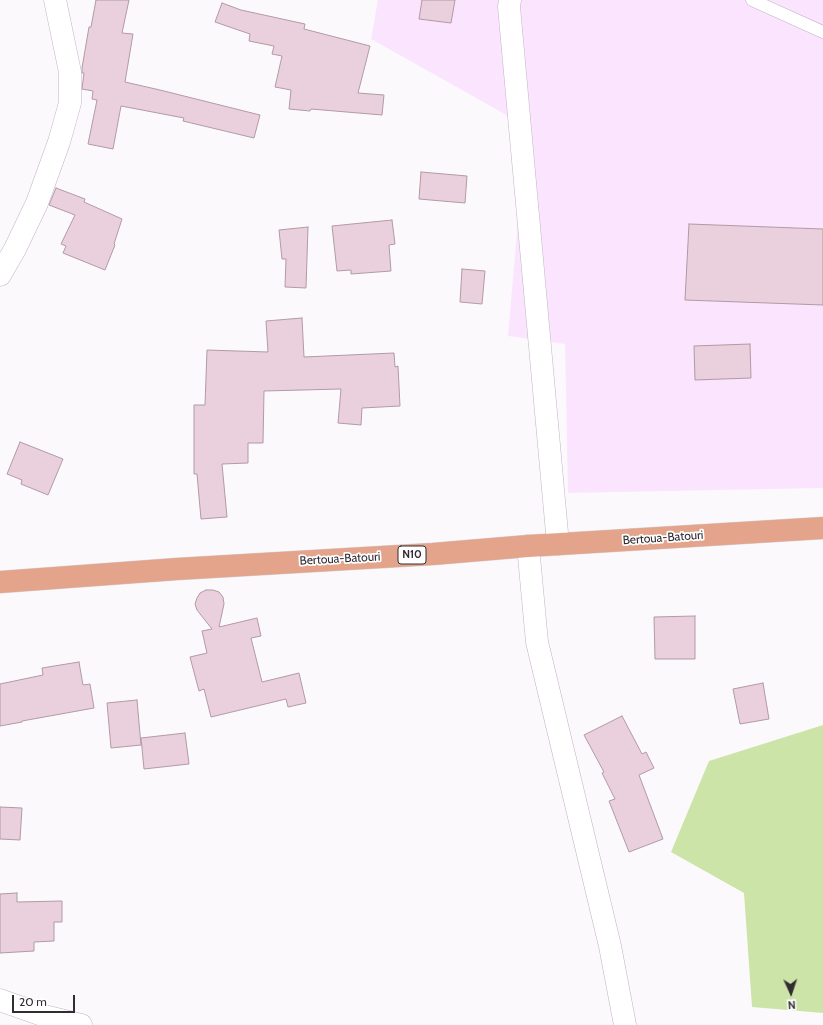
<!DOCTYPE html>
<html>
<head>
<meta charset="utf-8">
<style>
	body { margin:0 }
	#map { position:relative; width:823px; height:1025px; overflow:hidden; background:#fcf9fd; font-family:Cabin,sans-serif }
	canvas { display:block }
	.north { position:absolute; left:771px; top:973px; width:40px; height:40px; -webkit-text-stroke:3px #fff; paint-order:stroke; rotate:177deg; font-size:11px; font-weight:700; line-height:16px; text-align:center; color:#322c33 }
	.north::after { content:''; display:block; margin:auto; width:14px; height:18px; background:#322c33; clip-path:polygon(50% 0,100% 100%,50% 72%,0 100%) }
	.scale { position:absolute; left:12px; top:995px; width:63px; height:18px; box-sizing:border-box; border:2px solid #322c33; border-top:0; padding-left:5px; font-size:12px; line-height:14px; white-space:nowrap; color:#322c33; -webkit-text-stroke:3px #fff; paint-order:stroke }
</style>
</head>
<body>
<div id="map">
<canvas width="823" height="1025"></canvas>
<div class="north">N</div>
<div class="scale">20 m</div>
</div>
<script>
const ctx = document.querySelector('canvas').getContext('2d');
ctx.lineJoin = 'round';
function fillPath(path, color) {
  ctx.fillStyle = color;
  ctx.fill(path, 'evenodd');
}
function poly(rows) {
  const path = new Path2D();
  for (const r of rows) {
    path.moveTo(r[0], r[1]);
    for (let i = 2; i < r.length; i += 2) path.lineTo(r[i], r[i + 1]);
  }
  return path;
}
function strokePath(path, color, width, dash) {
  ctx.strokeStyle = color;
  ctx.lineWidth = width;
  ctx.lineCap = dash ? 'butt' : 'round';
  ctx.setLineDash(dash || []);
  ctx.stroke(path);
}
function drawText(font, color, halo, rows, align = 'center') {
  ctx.font = font + ' Cabin,sans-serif';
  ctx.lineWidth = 3.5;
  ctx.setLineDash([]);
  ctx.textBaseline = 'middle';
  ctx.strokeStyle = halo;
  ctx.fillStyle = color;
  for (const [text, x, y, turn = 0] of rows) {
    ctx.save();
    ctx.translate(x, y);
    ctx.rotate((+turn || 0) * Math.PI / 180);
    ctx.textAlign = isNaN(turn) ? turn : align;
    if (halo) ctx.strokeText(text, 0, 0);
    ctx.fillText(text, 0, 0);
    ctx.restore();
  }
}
fillPath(poly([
	[378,0,823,0,823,488,568,493,565,344,508,336,526,126,371,39]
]), '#fbe5fe');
fillPath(poly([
	[823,725,823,1013,752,1007,744,893,671,852,709,761]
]), '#cde4a8');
const building = poly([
	[96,0,129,0,122,33,133,34,125,82,160,90,260,115,254,138,183,121,184,118,121,106,113,149,88,144,97,100,92,99,93,91,82,89,84,73,82,73,82,68,89,27,91,27,96,0],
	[422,0,455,0,451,23,419,19,422,0],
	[222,3,241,10,305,24,304,29,370,46,358,93,384,95,382,115,311,109,310,111,289,109,291,90,275,87,282,56,272,54,274,46,249,41,250,34,215,22,222,3],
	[421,172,467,176,465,203,419,199,421,172],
	[56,188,85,199,84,202,122,219,114,244,115,245,105,270,63,253,66,246,61,244,75,215,49,205,56,188],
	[392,220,395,244,389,245,391,271,351,274,351,270,337,271,332,226,392,220],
	[689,224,823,229,823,305,685,300,689,224],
	[308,227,306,288,285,287,286,259,282,259,279,230,308,227],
	[462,269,485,271,482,304,460,302,462,269],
	[302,318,304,357,394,353,395,367,398,366,400,406,362,408,361,425,338,423,341,389,264,391,263,443,248,443,248,463,222,464,227,517,201,519,197,474,194,474,194,405,205,405,207,350,268,352,266,321,302,318],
	[750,344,751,378,695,380,694,346,750,344],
	[20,442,63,459,48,495,21,484,22,480,7,474,20,442],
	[206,590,213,590,219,592,223,597,224,604,219,627,257,618,261,636,251,638,262,682,299,673,306,703,288,707,286,699,211,717,204,689,199,691,190,657,207,653,202,631,212,629,197,610,195,604,197,598,200,593,206,590],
	[695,616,695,659,655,659,654,617,695,616],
	[79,662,83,685,90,684,94,708,22,721,22,722,0,726,0,684,43,675,42,668,79,662],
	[763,683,769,719,740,724,733,689,763,683],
	[137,700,141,745,111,748,107,703,137,700],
	[622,716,642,754,646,752,654,768,639,775,663,839,629,852,609,801,615,799,602,773,604,772,584,735,622,716],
	[185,733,189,764,144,769,141,738,185,733],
	[0,807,22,808,20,840,0,839,0,807],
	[17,893,17,902,62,901,62,922,54,922,54,941,34,942,34,951,0,953,0,894,17,893]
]);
fillPath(building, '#e9d0dc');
strokePath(building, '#b19aa4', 1);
const service = poly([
	[752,0,823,32]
]);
const minor = poly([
	[510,0,509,7,558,544],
	[0,275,15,249,37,203,59,142,70,103,70,72,55,0],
	[528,546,537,642,610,946,625,1025],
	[0,1000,48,1017,81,1025]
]);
const trunk = poly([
	[0,582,177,569,433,554,528,546,823,528]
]);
strokePath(service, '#c2b2c4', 13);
strokePath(minor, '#c2b2c4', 23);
strokePath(trunk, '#d6d5d6', 23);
strokePath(service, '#fff', 12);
strokePath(minor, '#fff', 22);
strokePath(trunk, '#e3a48b', 22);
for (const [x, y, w] of [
	[412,555,28]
]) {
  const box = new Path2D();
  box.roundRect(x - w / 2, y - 9, w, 18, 3);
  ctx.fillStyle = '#fff';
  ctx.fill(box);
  strokePath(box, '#322c33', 1);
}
drawText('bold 11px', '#322c33', null, [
	["N10",412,555]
]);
drawText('12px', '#322c33', '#fff', [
	["Bertoua-Batouri",663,538,-4],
	["Bertoua-Batouri",340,559,-3]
]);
</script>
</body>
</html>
